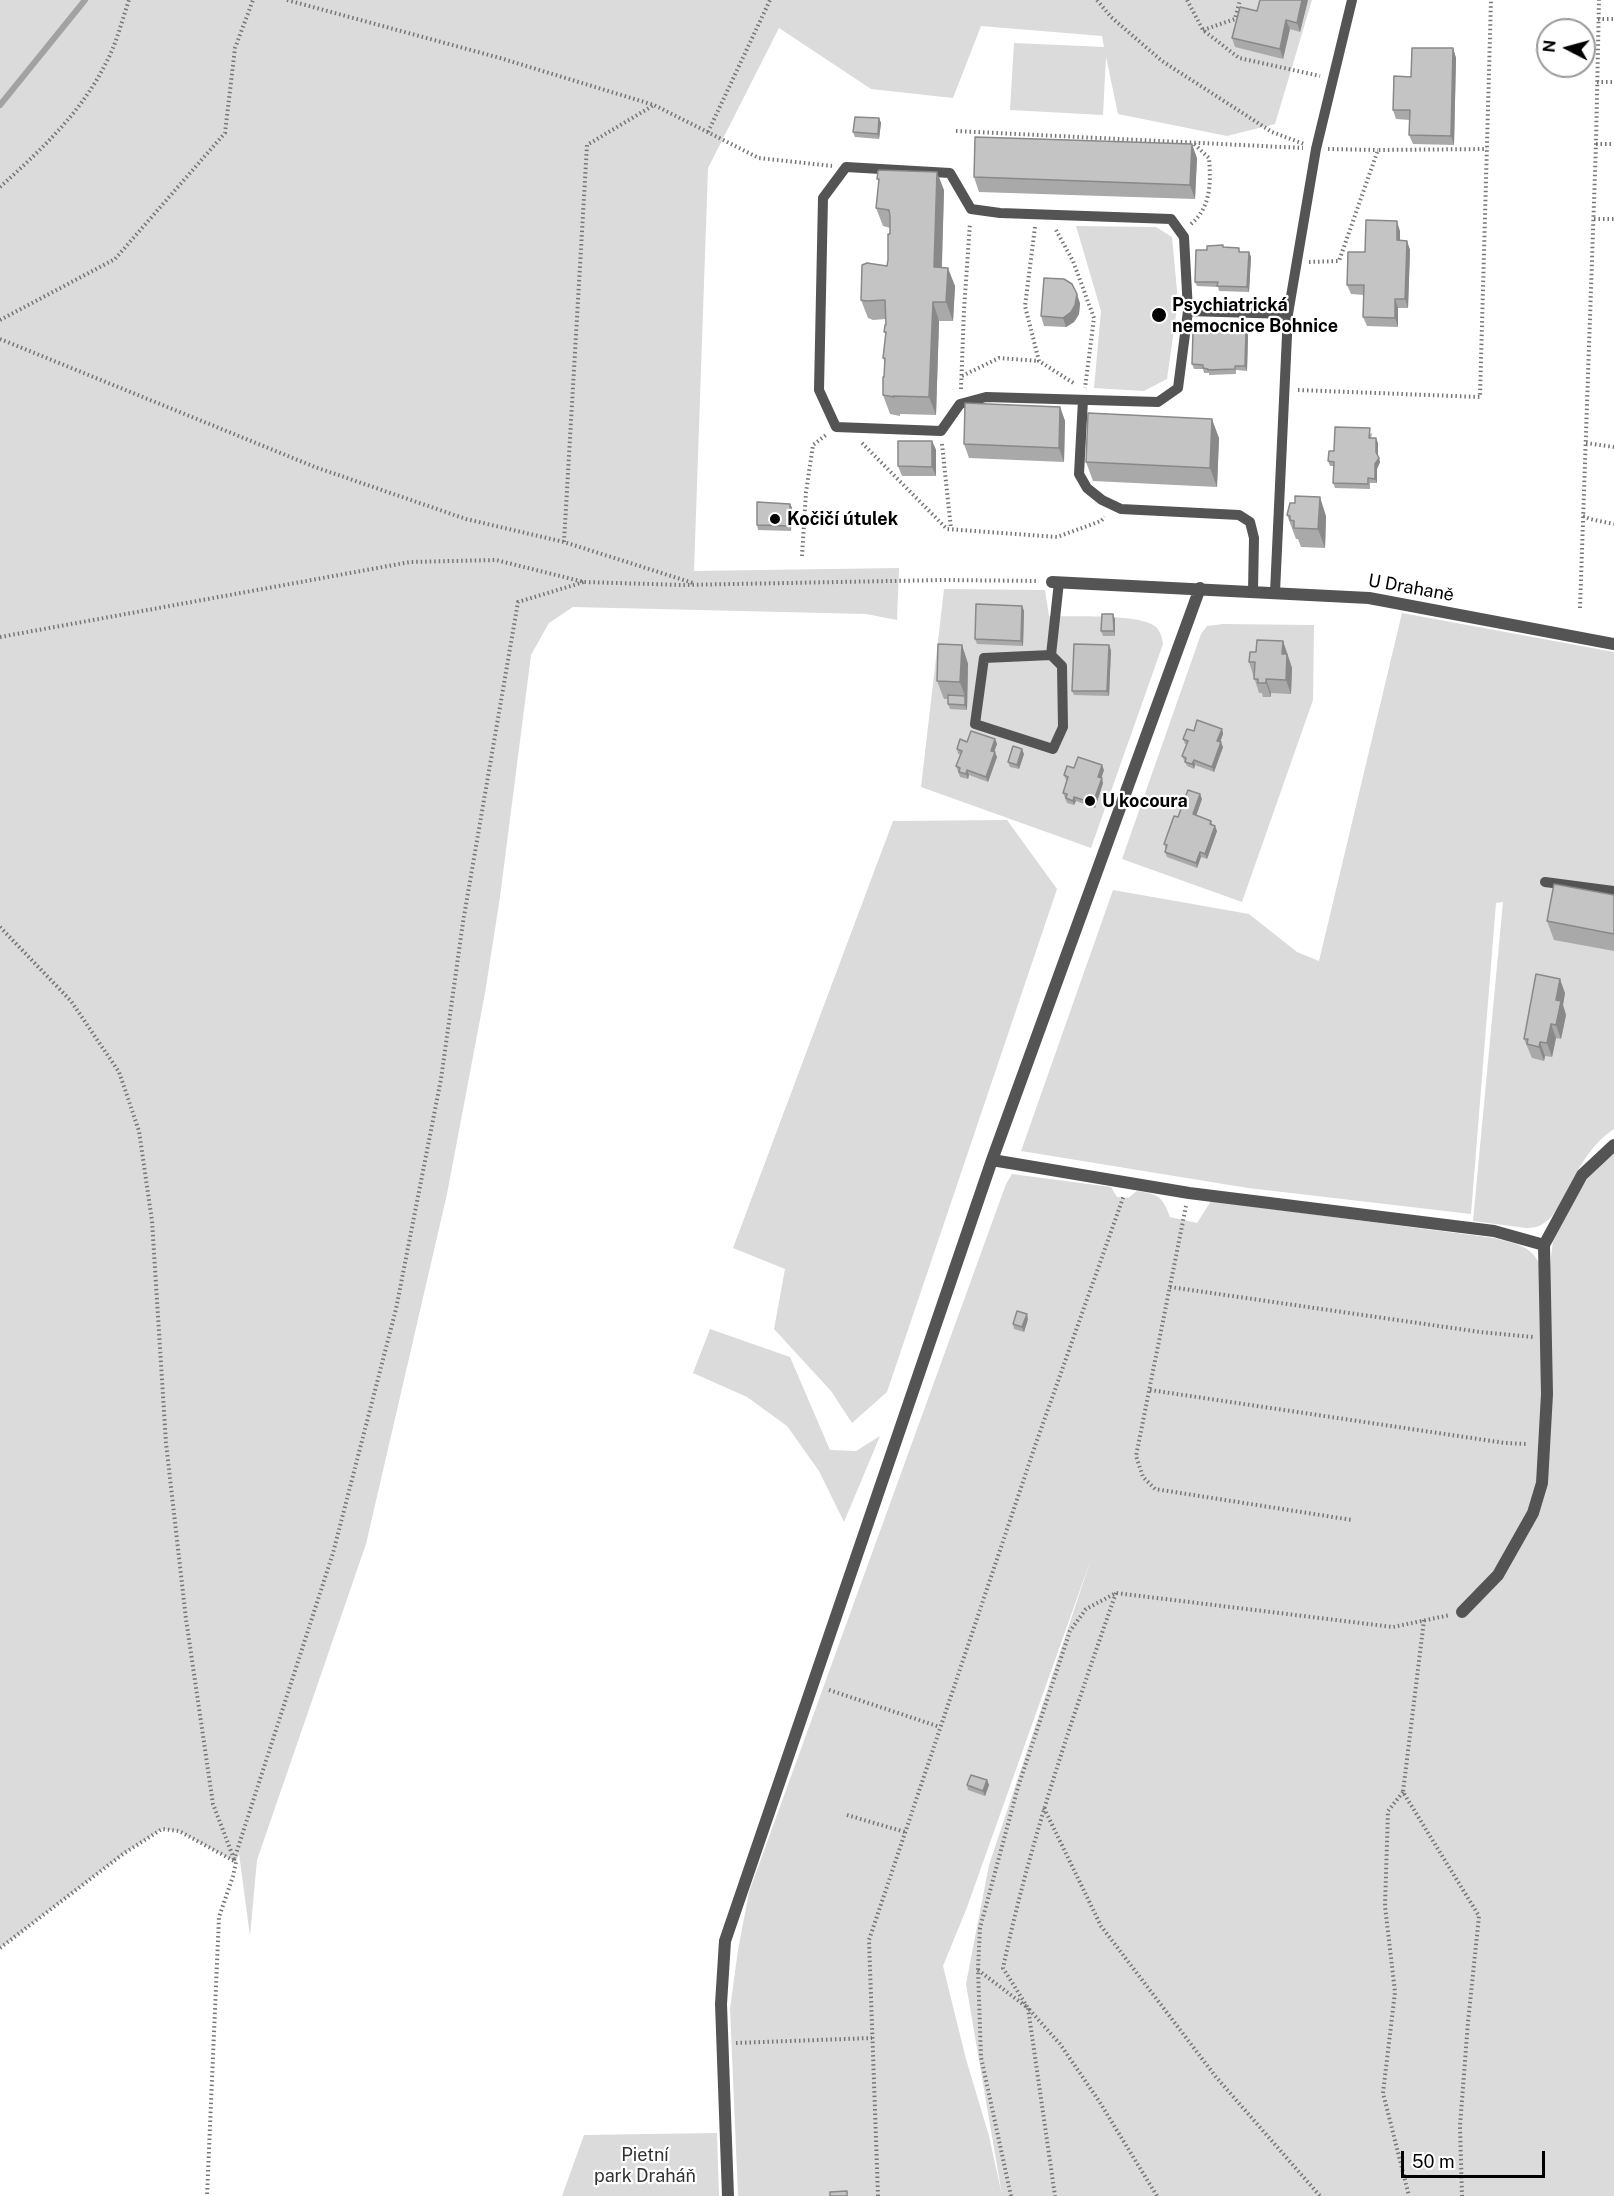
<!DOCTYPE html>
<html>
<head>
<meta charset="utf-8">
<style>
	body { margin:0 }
	#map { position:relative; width:1614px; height:2196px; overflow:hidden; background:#fff; font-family:"Public Sans",sans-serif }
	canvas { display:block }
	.north { position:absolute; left:1536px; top:18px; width:60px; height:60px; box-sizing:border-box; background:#fff; border:2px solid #999; border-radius:50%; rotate:276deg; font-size:16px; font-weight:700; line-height:24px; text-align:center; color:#000 }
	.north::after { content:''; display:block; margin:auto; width:21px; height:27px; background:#000; clip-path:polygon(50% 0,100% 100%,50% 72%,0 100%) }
	.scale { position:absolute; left:1401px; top:2151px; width:144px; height:27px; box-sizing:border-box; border:3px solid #000; border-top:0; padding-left:8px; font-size:18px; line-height:21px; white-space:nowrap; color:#000; -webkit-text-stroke:4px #fff; paint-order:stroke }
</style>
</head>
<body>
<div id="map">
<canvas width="1614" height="2196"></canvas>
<div class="north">N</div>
<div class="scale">50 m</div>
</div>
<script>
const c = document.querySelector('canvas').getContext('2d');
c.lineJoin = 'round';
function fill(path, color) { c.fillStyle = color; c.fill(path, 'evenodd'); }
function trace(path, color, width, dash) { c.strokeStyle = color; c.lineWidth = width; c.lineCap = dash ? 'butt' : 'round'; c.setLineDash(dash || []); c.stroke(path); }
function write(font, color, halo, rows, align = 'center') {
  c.font = font + ' "Public Sans",sans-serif'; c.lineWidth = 4.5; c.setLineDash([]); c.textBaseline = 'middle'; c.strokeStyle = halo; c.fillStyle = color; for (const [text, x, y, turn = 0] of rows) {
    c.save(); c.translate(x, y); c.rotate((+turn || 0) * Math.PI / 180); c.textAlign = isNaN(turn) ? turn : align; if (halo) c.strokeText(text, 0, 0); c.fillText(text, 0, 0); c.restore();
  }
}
fill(new Path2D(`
	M0,0H1265L1283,58L1290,29L1308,0H1312L1275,124L1227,136L1118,114L1106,57L1103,115L1010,110L1014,43L1104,47L1102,36L981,26L953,98L871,89L779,28L708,168L694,571L899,568L897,620L866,614L573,607L549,623L531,655L500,897L485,993L447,1194L366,1544L257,1860L250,1936L239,1854L236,1862L179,1831L162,1829L123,1854L0,1948Z
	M1076,226L1156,227L1172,237L1178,301L1167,379L1144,391L1094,388L1101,311Z
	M944,589L1045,590L1049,616C1072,617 1141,613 1156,627C1161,632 1162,638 1163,644L1091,848L921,787Z
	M1402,613L1614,652V1129C1591,1144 1578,1169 1566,1193C1560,1204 1555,1216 1544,1223C1539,1227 1533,1228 1526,1228L1473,1221L1503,902L1496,903L1471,1214L1248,1188L1021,1151L1113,890L1249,914L1297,952L1319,961Z
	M1223,624L1314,625L1313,700L1242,902L1122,859L1201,634L1207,626Z
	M1007,820L1057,889L887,1392L852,1423L831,1391L774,1329L785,1269L733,1248L893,821Z
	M1614,1151V2196H738L730,2009L738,1950L749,1892L1006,1184L1012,1174L1111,1187L1117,1197L1128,1198L1137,1191C1158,1194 1163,1197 1170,1217L1197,1223L1211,1201L1494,1238C1516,1244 1532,1245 1541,1267L1550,1265L1553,1241L1585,1181ZM1091,1559L989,1865L966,1984L1002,2195L989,2136L966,2059L943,1966L966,1910Z
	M710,1329L790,1357L830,1450L856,1451L880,1436L844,1522L819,1471L787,1426L747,1397L693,1373Z
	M717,2133L719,2196H562L584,2135Z`), '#dbdbdb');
trace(new Path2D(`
	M0,105L85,0`), '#a2a2a2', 6);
trace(new Path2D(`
	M287,0L500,58L654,105L759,158L832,166
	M1097,0L1111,17L1162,61L1272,132L1304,144
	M1187,0L1203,30L1239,58L1320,76
	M1598,19H1614
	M1203,30L1235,19L1240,0
	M1597,82H1614
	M956,131L1303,148
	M708,132L770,0
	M1596,144H1614
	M1328,149L1378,150
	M0,187C41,150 82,112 107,61C117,42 122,20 129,0
	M1594,219H1614
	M1191,224C1211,207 1211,183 1209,158L1193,143
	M1035,227L1025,306L1039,361L1075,384
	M1056,230L1073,261L1094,318L1085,388
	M1309,262L1339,261L1378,150L1487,149
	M0,320L115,259L225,133L235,48L253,0
	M0,339L315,467L466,519L564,542L693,583
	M962,376L999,358L1039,361
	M961,389L964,310L970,223
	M1298,390L1480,397L1491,0
	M862,443L947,529L1057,537L1101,521L1105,517
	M1586,443L1614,447
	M942,444L951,529
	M1583,516L1590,519L1614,524
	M564,542L587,145L654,105
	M802,556L806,492L813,445L826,435
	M1580,608L1596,144L1599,0
	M0,637L410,562L496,560L584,582L682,585L943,580L1039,581
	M0,927L71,1001L119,1072L139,1131L152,1221L166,1443L186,1619L213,1804L234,1859
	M1186,1206L1136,1456L1143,1477L1155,1489L1352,1520
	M1170,1287L1480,1332L1533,1337
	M1150,1390L1505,1443L1527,1444
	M1116,1593C1073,1716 1030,1840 1003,1968L1028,2008L1060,2044L1099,2101L1157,2196
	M1424,1620L1403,1792L1479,1916L1468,2022L1460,2126L1462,2196
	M829,1690L940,1727
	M1403,1792L1388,1811L1385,1906L1395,1992L1383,2093L1409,2196
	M1044,1808L1101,1926L1216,2077L1320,2196
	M847,1815L905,1832
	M234,1860L333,1553L396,1309L441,1079L463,922L518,602L584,582
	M0,1948L123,1854L162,1829L179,1831L236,1862L233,1876L219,1917L207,2196
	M978,1970L1028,2008L1055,2196
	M736,2043L872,2038
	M878,2196L869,1940L1035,1446L1124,1195
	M1011,2196L981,2057L978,1969L980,1928L1018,1787L1070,1631L1086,1609L1116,1593L1393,1627L1450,1615`), '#767676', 4, [1.5, 3]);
trace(new Path2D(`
	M846,167L950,173L971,209L1000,213L1171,219L1184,237L1188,311L1178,388L1158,402L986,397L960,404L941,431L836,427L819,390L823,198Z
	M1188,311L1288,314
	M1083,400L1079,474L1087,488L1102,500L1121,509L1239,515L1250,522L1254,538L1253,591
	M1275,592L1288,314L1316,149L1352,0
	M1051,655L1062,666L1063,727L1053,749L975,724L984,658L1051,655L1059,582
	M1545,882L1614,891`), '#545454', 10);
trace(new Path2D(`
	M1052,582L1369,598L1614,644
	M992,1160L1189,1193L1494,1231L1544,1245
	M1462,1612L1498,1575L1533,1513L1542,1483L1547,1394L1544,1245L1582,1175L1614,1145
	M728,2196L721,2004L725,1941L992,1160L1200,588`), '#545454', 12);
fill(new Path2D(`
	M1308,0L1300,32L1290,29L1283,59L1235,47L1232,38Z
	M1453,48L1456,58L1454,145L1413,144L1409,135L1410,120L1396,119L1393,110L1411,77Z
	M879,118L881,123L879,139L855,137L853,132Z
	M1197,158L1195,199L979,192L974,177Z
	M877,179L944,190L942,267L955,286L953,321H939L936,415L900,414V416L890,414L883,395L885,362L883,358L886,335L884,332L886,325V319L873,320L868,318L861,300L887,266L888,260L890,228L883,226L876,208L879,182Z
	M1400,231V240L1407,241L1410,250L1408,308H1398V327L1367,326L1363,317L1364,295L1351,294L1347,285L1365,252Z
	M1223,247L1241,252H1249L1251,257L1249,292L1219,291L1218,287L1197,286L1195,282L1207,250Z
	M1080,303L1079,314L1074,322L1066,327L1044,326L1041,316Z
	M1246,330L1248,335L1247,371L1236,370V374L1209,375V373H1204L1203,369H1194L1192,364L1216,333Z
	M1060,407L1065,421L1064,462L969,458L964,444Z
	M1372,433L1371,438L1378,443V456L1380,462L1377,469V483H1370V489L1335,488L1333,483L1334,466H1330L1328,461L1334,451Z
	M1219,438L1217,487L1093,481L1086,462Z
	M932,441L936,450V476H902L898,466Z
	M790,504L792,508L791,531L758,530L757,525Z
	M1287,515L1326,516L1325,548L1301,547L1298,539H1296Z
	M1022,606L1024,611L1023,646L977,644L975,639Z
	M1115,619V636H1103L1101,631Z
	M1283,641L1292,668L1291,694L1271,693V697H1263L1262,693H1259L1249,662L1256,652Z
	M962,645L968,664L967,710L950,709L948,704V699H944L937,681Z
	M1111,650L1109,696L1074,695L1072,691Z
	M1222,729L1223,734L1220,742L1223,747L1214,772L1195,765L1194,769L1187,766L1182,756L1187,744H1185L1183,739L1194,731Z
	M995,739L997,744L994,752L997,757L988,782L969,775L968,779L960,777L956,766L960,754H958L957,749L967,742Z
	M1024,754L1019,769L1010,767L1008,762Z
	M1074,768L1104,770L1101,778L1103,783L1095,808L1076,801L1074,805L1067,803L1063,793L1067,781L1066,780L1064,775Z
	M1202,799L1196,816L1211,821L1213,826L1217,831L1207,859L1201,857L1197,868L1167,857L1165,852L1166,849L1164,844L1178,817Z
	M1614,895V951L1554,940L1547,921Z
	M1565,993L1563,1005L1566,1015L1561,1039L1556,1038L1552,1057L1545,1056L1544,1061L1532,1058L1524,1039Z
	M1028,1319L1024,1332L1014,1329L1013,1324Z
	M987,1780L989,1785L985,1796L968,1790L967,1785Z`), '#a9a9a9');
fill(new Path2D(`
	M1302,0H1308L1300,32L1297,23Z
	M1286,20L1290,29L1283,59L1280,49Z
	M1453,48L1456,58L1454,145L1451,136Z
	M879,118L881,123L879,139L878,134Z
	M1192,144L1197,158L1195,199L1190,185Z
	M937,172L944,190L941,286L934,267Z
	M1397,221L1400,231V250L1397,240Z
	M1407,241L1410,250L1408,308L1405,299Z
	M1249,252L1251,257L1249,292L1247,287Z
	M948,268L955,286L953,321L946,302Z
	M1077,294L1080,303L1079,314L1074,322L1066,327L1063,318Z
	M1395,299L1398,308V327L1395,318Z
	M933,302L939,321L936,415L929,397Z
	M1246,330L1248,335L1247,371L1245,366Z
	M1060,407L1065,421L1064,462L1059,448Z
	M1212,419L1219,438L1217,487L1210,468Z
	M1376,438L1378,443V457L1376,452Z
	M932,441L936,450V476L932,467Z
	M1379,458L1380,462L1377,469V483L1375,479V464Z
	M1320,497L1326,516L1325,548L1318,529Z
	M790,504L792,508L791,531L790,526Z
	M1022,606L1024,611L1023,646L1021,641Z
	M1113,614L1115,619V636L1114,631Z
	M1283,641L1292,668L1291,694L1286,680L1282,654Z
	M962,645L968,664L967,710L965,705V696L960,682Z
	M1109,645L1111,650L1109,696L1107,691Z
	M1266,679L1271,693V697L1266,683Z
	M1222,729L1223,734L1219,745L1217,741Z
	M995,739L997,744L993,755L991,751Z
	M1221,742L1223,747L1214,772L1212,767Z
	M1022,749L1024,754L1019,769L1017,765Z
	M995,752L997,757L988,782L986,777Z
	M1194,760L1195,765L1194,769L1192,764Z
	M1102,765L1104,770L1100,782L1098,777Z
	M967,770L969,775L968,779L966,774Z
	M1102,778L1103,783L1095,808L1093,803Z
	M1200,794L1202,799L1195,819L1193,814Z
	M1074,797L1076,801L1074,805L1073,801Z
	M1215,826L1217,831L1207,859L1205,854Z
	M1200,852L1201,857L1197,868L1196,863Z
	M1560,979L1565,993L1563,1005L1566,1015L1561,1039L1556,1025V1000Z
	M1551,1024L1556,1038L1552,1057L1547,1043Z
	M1540,1042L1545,1056L1544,1061L1539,1047Z
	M1027,1314L1028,1319L1024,1332L1022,1327Z
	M987,1780L989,1785L985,1796L983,1791Z`), '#898989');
const building = new Path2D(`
	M1260,0H1302L1297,23L1286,20L1280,49L1232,38L1240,7L1257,11Z
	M1412,48H1453L1451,136L1409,135L1410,110H1393L1394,76L1411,77Z
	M855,117L879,118L878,134L853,132Z
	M975,137L1192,144L1190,185L974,177Z
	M879,170L937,172L934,267L948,268L946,302H933L929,397L893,396L894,397L883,395V377H884L885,358H883L886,332H884L885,325H886L885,300L866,301L861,300L862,265L867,263L887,266L888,260V234H890V216L889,210L876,208L879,179H877L878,171Z
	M1366,220L1397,221V240L1407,241L1405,299H1395V318L1363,317L1364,285H1347L1348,252H1365Z
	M1223,245V247L1239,248V252H1249L1247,287L1217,286L1218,282H1195L1196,250H1207V246Z
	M1044,278L1064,279L1072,284L1077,294L1075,305L1071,312L1063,318L1041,316Z
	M1216,329L1246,330L1245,366H1235V369L1208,370V369L1203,368V365L1192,364L1193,332L1216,333Z
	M965,403L1060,407L1059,448L964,444Z
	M1088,413L1212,419L1210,468L1086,462Z
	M1335,427L1370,428L1369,438H1376V452L1379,458L1375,464V479L1368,478V484L1333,483L1334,462L1328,461L1329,451H1334Z
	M898,441H932V467L898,466Z
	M1295,496L1320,497L1318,529L1294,528V521L1290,520V516L1287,515L1290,503H1295Z
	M757,502L790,504V526L757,525Z
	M976,604L1022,606L1021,641L975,639Z
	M1102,614H1113L1114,631H1101Z
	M1257,640L1283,641L1282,654H1287L1286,680L1266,679V683H1258V679H1254L1255,662H1249L1250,652H1256Z
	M938,644L962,645L960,682L937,681Z
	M1074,644L1109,645L1107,691H1072Z
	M948,695L965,696V705L948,704Z
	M1197,720L1222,729L1217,741L1221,742L1212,767L1194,760L1192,764L1185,762L1186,758L1182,756L1188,741L1183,739L1187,729L1194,731Z
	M971,731L995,739L991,751L995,752L986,777L967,770L966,774L959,772L960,768L956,766L962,751L957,749L960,739L967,742Z
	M1013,746L1022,749L1017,765L1008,762Z
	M1078,757L1102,765L1098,777L1102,778L1093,803L1074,797L1073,801L1066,798L1067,794L1063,793L1068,777L1064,775L1067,766L1074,768Z
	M1188,790L1200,794L1193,814L1211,821L1210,824L1215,826L1205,854L1200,852L1196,863L1165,852L1167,845L1164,844L1174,816L1178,817Z
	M1554,884L1614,895V934L1547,921Z
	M1536,974L1560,979L1556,1000L1561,1001L1556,1025L1551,1024L1547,1043L1540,1042L1539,1047L1527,1044L1528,1039H1524Z
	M1017,1311L1027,1314L1022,1327L1013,1324Z
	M971,1775L987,1780L983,1791L967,1785Z
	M847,2191V2196H830V2192Z`);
fill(building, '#c4c4c4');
trace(building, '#898989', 1.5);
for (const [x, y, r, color] of [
	[1159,315,8,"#000"],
	[775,519,6,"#000"],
	[1090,801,6,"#000"]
]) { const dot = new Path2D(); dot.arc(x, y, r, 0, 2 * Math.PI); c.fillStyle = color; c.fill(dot); trace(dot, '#fff', 2); }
write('bold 18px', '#000', '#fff', [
	["Psychiatrická",1172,305],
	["nemocnice Bohnice",1172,326],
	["Kočičí útulek",787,519],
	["U kocoura",1102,801]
], 'left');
write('18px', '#000', '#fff', [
	["U Drahaně",1411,588,10]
]);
write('18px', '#323232', '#fff', [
	["Pietní",645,2155],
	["park Draháň",645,2176]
]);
</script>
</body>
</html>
